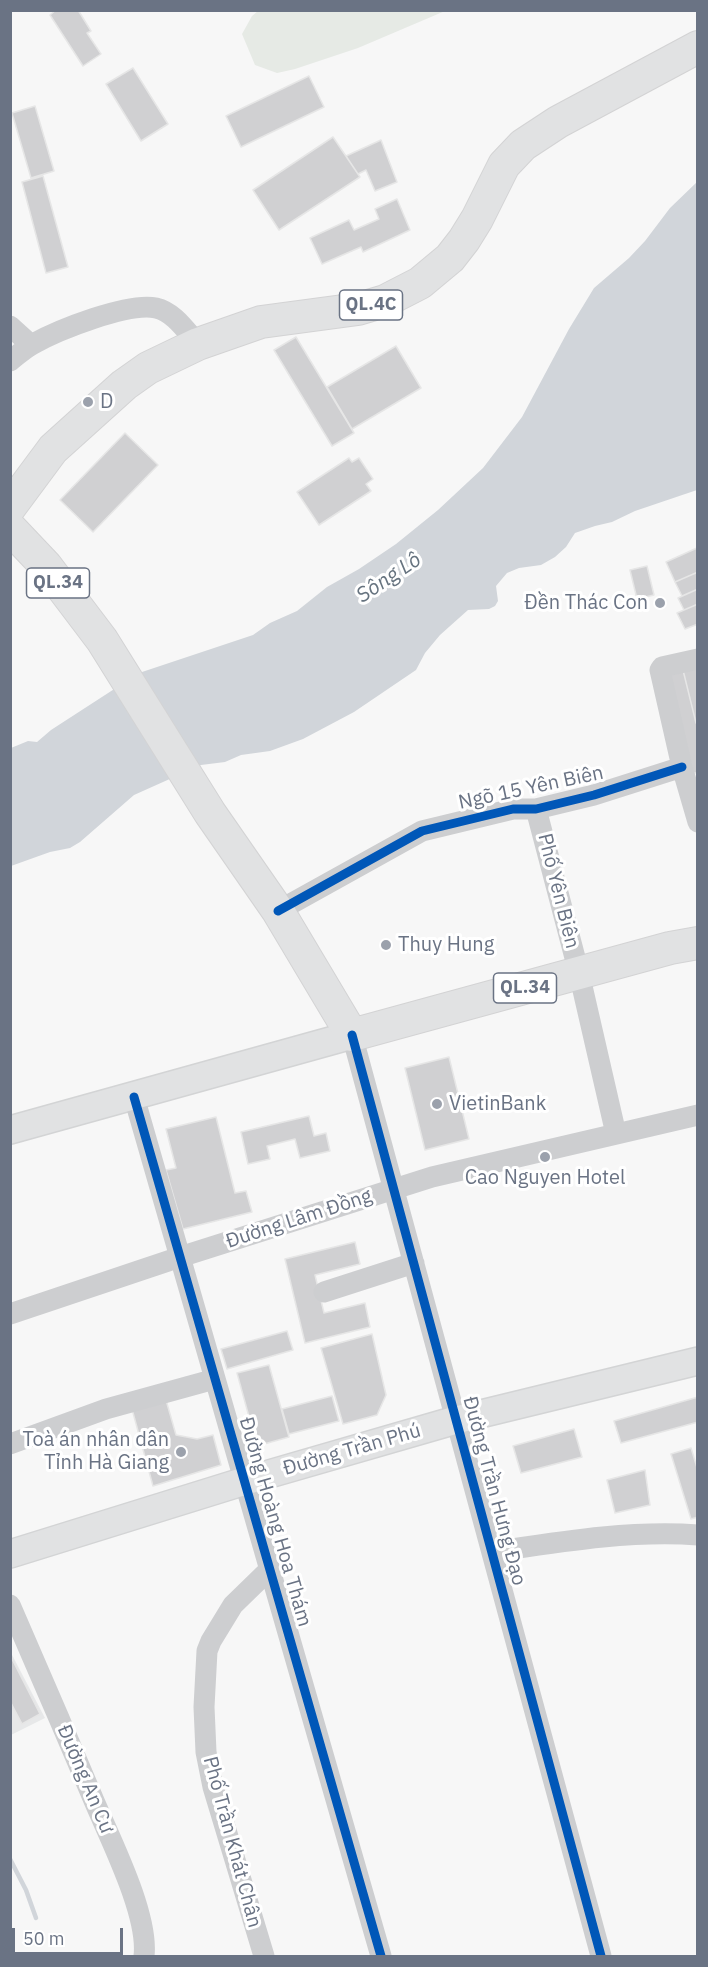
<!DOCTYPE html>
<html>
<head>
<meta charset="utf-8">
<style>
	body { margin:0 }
	#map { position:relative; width:708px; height:1967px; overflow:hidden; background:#f7f7f7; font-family:"IBM Plex Sans",sans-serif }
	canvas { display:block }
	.frame { position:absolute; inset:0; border:12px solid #6a7384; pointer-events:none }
	.scale { position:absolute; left:12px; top:1928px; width:111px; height:27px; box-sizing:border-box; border:3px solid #6a7384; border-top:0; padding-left:8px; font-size:18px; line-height:21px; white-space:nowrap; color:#6a7384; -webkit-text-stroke:4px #fff; paint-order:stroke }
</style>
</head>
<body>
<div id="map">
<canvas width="708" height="1967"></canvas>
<div class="frame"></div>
<div class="scale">50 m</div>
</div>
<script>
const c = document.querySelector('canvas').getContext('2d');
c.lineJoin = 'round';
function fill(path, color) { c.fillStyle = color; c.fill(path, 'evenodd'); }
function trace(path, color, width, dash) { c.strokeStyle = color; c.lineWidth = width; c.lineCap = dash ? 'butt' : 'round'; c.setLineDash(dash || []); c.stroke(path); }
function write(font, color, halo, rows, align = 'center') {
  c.font = font + ' "IBM Plex Sans",sans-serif'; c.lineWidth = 6; c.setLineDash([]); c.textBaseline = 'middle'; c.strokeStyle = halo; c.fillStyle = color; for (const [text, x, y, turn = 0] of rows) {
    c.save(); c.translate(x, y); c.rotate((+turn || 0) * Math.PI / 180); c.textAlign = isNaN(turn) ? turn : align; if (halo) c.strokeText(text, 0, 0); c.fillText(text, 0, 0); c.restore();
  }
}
fill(new Path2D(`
	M10,1651L45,1718L11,1735H10Z`), '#e7e8e9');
fill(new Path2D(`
	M258,11V10L445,11L358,48L295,69L277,73L255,65L242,34L252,16Z`), '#e6eae5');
fill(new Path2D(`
	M697,182V490L635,511L612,522L595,526L575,533L566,547L555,557L541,565L519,568L507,573L496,586L498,601L495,606L489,609L468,610L440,635L425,653L416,670L354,712L303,739L270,751L241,755L225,762L201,765L134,795L80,842L70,848L50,852L11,866V748L28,741L37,742L51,730L139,673L253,635L270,623L297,611L327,587L359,569L396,544L438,510L483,468L522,417L569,329L594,288L629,258L645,241L670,208Z`), '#d1d5da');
trace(new Path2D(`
	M10,1859L26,1890L36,1918`), '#d1d5da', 4.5);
const building = new Path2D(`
	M56,10H78L91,31L87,33L101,54L83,66L50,15Z
	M133,68L168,124L141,141L106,84Z
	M309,76L324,107L241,147L226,116Z
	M35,106L54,171L31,178L12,113Z
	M333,137L360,177L279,230L253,190Z
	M381,140L397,182L375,191L366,170L358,174L346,156Z
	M43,176L68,267L46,273L22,182Z
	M397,199L410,230L363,252L361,247L322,264L310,238L349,220L354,230L379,219L375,209Z
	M296,337L354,433L332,446L274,350Z
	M396,346L421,388L352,429L327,387Z
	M125,433L158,465L93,532L60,500Z
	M349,458L352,462L359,458L373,479L366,484L371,491L319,525L297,492Z
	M697,548L698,572L675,582L666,562Z
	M647,566L654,595L637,599L630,570Z
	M698,572V589L682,596L675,582Z
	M698,589V604L684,610L678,598Z
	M698,604V624L685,629L677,613Z
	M698,667V722L696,723L683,670Z
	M683,670L696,723L698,722V773H693L669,673Z
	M449,1057L469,1139L425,1150L405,1068Z
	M309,1116L314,1136L326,1133L330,1151L300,1158L295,1139L267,1146L270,1159L248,1164L241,1132Z
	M216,1117L235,1193L246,1191L252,1212L183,1229L166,1170L176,1168L166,1129Z
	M355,1242L360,1264L315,1275L324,1313L365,1303L370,1327L305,1343L285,1259Z
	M287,1331L293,1350L227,1369L221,1349Z
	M372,1334L386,1395L377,1415L343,1424L321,1348Z
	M269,1365L289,1437L257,1446L237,1373Z
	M332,1396L339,1421L289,1434L282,1409Z
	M698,1397V1422L621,1443L614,1421Z
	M166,1400L176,1435L197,1439L213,1435L221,1465L153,1486L132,1409Z
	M574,1429L582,1457L521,1473L513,1446Z
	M691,1448L698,1471V1517L691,1519L671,1454Z
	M645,1470L650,1505L615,1513L607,1480Z
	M10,1655L40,1714L22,1724L10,1701Z`);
fill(building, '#d0d0d2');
trace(building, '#e6e6e6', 1.5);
const major = new Path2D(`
	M10,1130L352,1035
	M10,1554L245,1481L456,1420L698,1361`);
const highway = new Path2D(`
	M10,507L53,449L124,385L148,368L198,344L261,322L358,309L385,301L420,283L450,258L464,240L477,219L504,165L523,145L558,122L698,47
	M10,528L46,566L102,640L210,813L278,911L352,1035L670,948L698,943`);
trace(major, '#d3d4d5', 30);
trace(highway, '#d3d3d4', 34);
trace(new Path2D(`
	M10,326L31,345
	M10,361C18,355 25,348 33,344C58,330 128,302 156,308C174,312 186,331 198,344
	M698,659L662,667L660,670L682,767L698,822
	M536,809L579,973L616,1134
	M278,911L422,831L513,809H536L594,795L682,767
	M352,1035L601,1956
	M134,1097L381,1956
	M324,1292L414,1263
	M10,1314L180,1257L432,1177L698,1115
	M10,1444L106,1409L215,1379
	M492,1552C559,1542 629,1530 698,1535
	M10,1605C38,1669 65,1732 92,1796C109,1837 149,1914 144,1956
	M264,1956L213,1787L206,1752L204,1707L207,1651L211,1641L233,1605L270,1569`), '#cdced0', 21);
trace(major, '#e1e2e3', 27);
trace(highway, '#e1e2e3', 32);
trace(new Path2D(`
	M278,911L422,831L513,809H536L594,795L682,767
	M352,1035L601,1956
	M134,1097L381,1956`), '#0057b8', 9);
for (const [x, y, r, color] of [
	[88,402,6,"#9ba1ac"],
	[660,603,6,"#9ba1ac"],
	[386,945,6,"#9ba1ac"],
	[437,1104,6,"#9ba1ac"],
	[545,1157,6,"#9ba1ac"],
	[181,1452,6,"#9ba1ac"]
]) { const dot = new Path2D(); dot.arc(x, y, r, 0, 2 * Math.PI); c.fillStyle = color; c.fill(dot); trace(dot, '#fff', 2); }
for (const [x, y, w] of [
	[371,305,63],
	[58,583,63],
	[525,988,63]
]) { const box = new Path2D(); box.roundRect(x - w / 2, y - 15, w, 30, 4.5); c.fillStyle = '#fff'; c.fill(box); trace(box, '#6a7384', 1.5); }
write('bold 18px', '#6a7384', null, [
	["QL.4C",371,305],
	["QL.34",58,583],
	["QL.34",525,988]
]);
write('20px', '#6a7384', '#fff', [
	["D",100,402],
	["Đền Thác Con",648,603,"right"],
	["Thuy Hung",398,945],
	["VietinBank",449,1104],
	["Cao Nguyen Hotel",545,1178,"center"],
	["Toà án nhân dân",169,1440,"right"],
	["Tỉnh Hà Giang",169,1463,"right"]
], 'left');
write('20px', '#6a7384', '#fff', [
	["Ngõ 15 Yên Biên",531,788,-12],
	["Phố Yên Biên",558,891,76],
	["Đường Lâm Đồng",299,1219,-18],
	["Đường Trần Phú",352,1450,-16],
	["Đường Trần Hưng Đạo",494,1491,75],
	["Đường Hoàng Hoa Thám",275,1522,74],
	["Đường An Cư",85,1779,67],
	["Phố Trần Khát Chân",232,1842,75]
]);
write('italic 21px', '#66737f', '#fff', [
	["Sông Lô",389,578,-34]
]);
</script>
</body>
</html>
